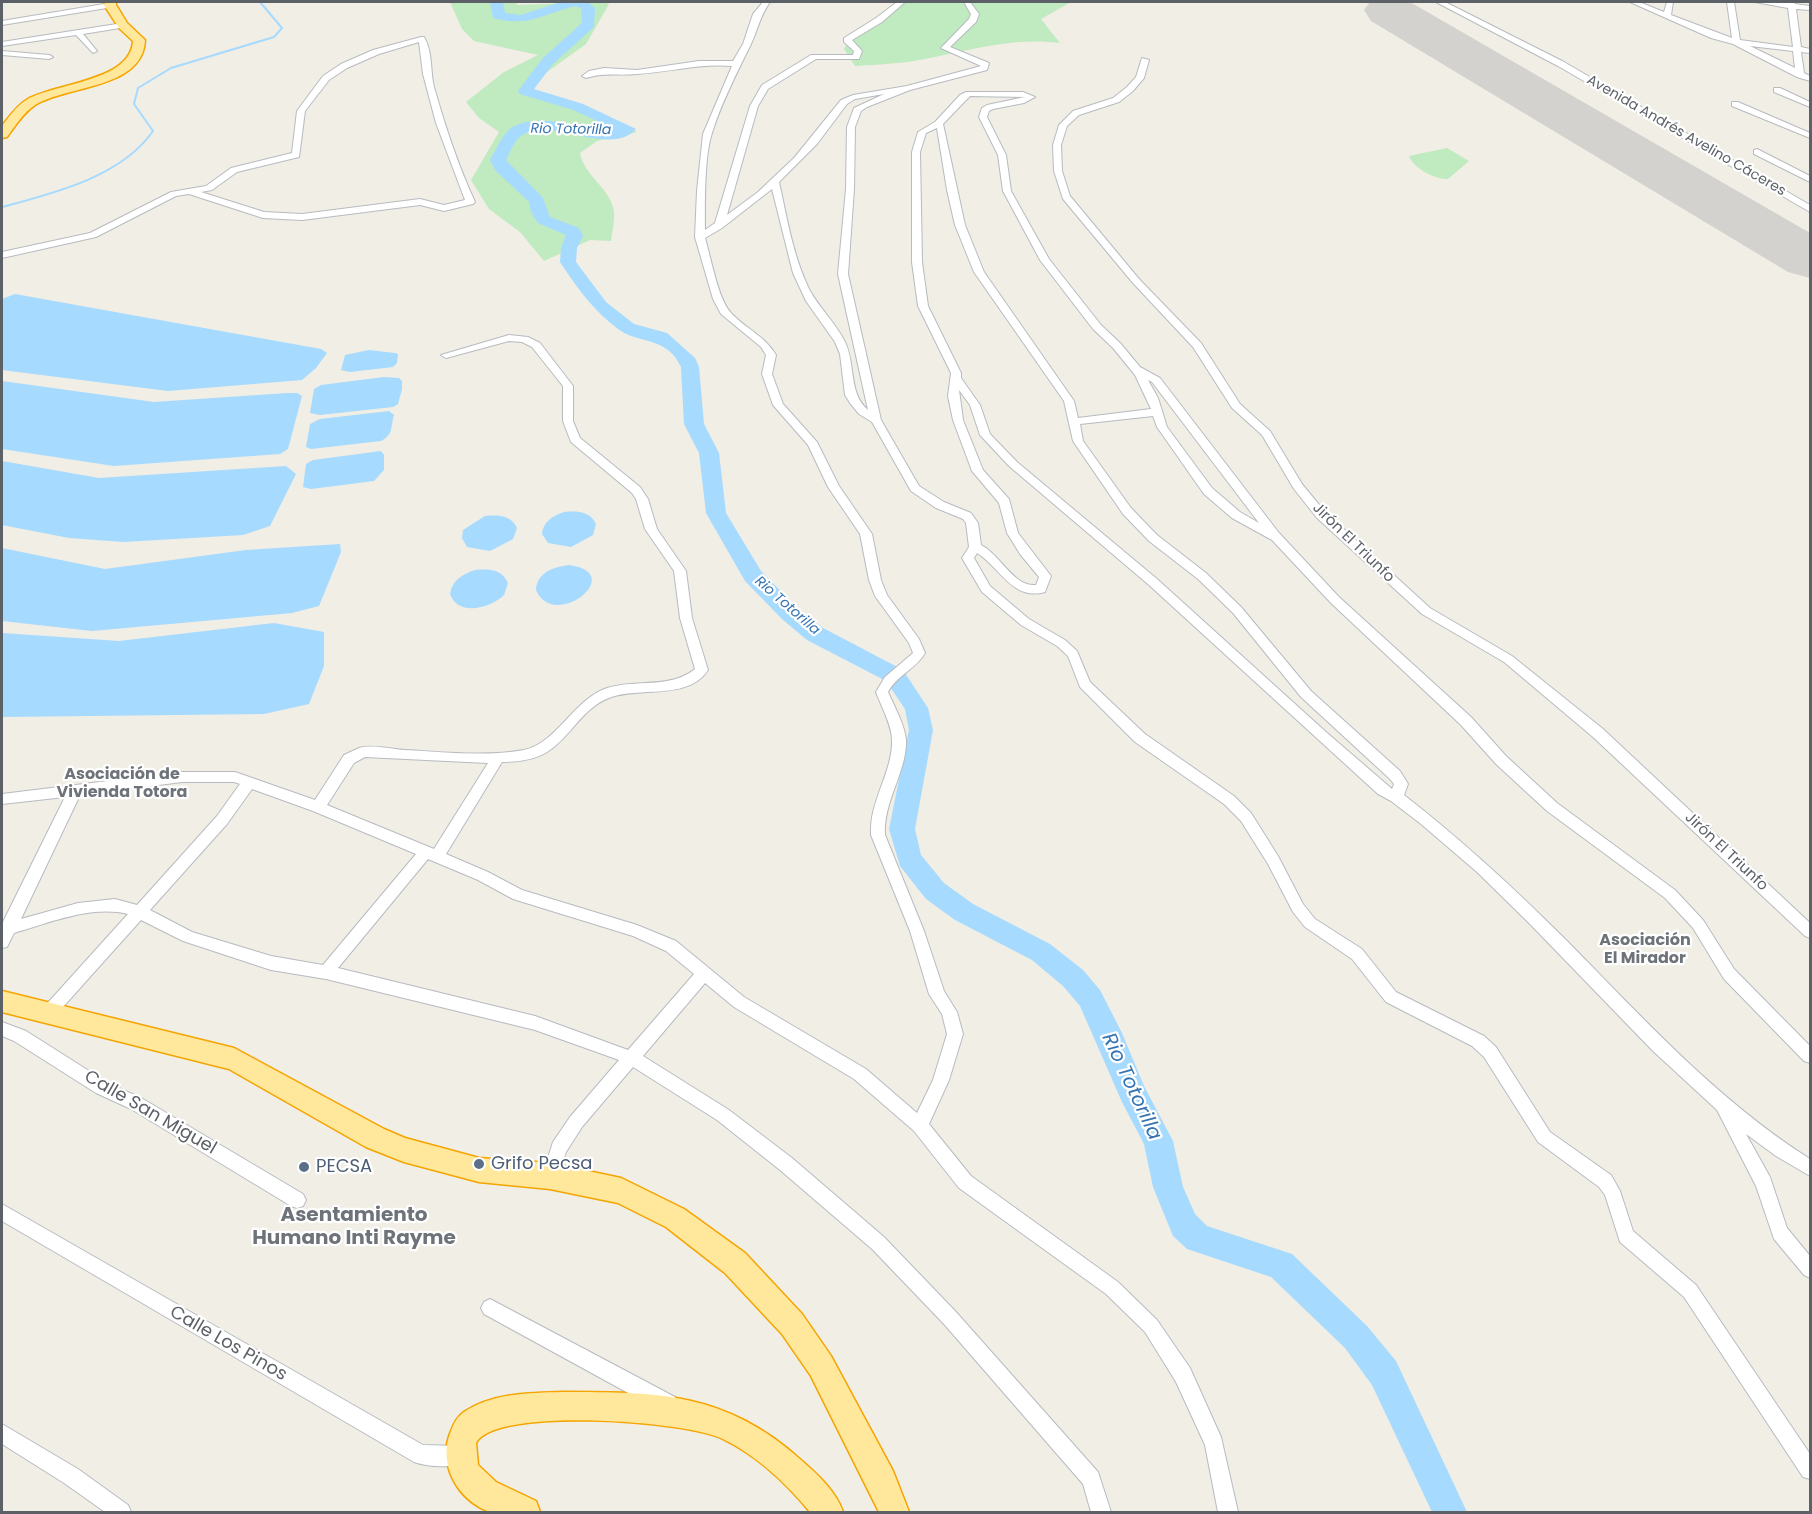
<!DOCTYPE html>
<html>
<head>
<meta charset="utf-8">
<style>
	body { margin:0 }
	#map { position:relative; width:1812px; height:1514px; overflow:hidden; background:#f0eee5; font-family:Poppins,sans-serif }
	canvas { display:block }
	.frame { position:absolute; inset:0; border:3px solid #5c6167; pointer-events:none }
</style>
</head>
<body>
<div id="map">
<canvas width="1812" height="1514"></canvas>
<div class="frame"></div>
</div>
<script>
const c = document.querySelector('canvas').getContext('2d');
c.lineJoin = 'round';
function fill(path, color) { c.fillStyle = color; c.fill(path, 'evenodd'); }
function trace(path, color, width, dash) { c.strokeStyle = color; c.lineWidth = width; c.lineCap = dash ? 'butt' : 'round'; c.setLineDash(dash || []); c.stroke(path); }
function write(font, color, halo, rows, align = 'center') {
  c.font = font + ' Poppins,sans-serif'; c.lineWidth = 4.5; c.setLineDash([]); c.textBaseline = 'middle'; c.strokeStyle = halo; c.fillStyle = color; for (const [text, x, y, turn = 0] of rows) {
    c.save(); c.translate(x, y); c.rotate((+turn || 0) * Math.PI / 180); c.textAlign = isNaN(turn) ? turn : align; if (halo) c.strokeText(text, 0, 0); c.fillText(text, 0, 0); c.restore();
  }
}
fill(new Path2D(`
	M450,2H516L517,5L605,2L609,4L586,44L533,82L529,90L550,100L588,107L637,132L597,141L580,153C584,175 607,186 613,207C616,216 612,231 611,241L590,240L544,261L520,232L489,209L471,180L499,132L479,118L466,102L504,72L538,55L474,41L462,29Z
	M902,2H1071L1041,19L1060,43C1007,36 959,54 907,62C890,64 872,65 855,66L844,49L848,41L879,15Z
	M1447,148L1469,161L1448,179C1436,180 1413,168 1409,156Z`), '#c0eabf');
fill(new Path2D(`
	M15,294L321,349L327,353L316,368L302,380L168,391L2,370V299Z
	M369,350L395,353L398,354L397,363L393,367L350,372L341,370L345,355Z
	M384,377L399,378L402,381V389L398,404L393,407L320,415L310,413L314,389L321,385Z
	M2,381L154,402L287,393H297L302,396L288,449L280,454L114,466L2,449Z
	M389,411L394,415C390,428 394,434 381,441L311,449L306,447L310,424L320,419Z
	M381,451L384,455V470L374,481L311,489L303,487L306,464L313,460Z
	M2,461L99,478L286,466L296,474L270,526L243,535L124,542L69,538L2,525Z
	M564,512C577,511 590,511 596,524L593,535L571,547L548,543L542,534C543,521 553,516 564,512Z
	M485,516C498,515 511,515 517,528L513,539L490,551L467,547L462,538L463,530Z
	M340,544L341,552L319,606L292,613L92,631L2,621V548L105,569L246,550Z
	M569,565C629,573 554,632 536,590C537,572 554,567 569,565Z
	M475,570C488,569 502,569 508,583L504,595C491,608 458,617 450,594C452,580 463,574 475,570Z
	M274,623L324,632V666L309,704L264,714L2,717V633L119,641Z`), '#a6daff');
trace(new Path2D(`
	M2,207C54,193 121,177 153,131L134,104L138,88L171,68L274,37L282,28L260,2`), '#a6daff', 2);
fill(new Path2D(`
	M490,2H503L505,13L521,15L560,2H588L595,8L594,27L553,64L534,89L583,104L636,129C610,158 548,115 521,136C514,141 510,152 506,160L543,198L550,217L579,228L583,236L577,248L576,262L606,302L634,324L667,333L695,358L699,367L704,424L719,453L726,513L761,571L798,609L823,628L903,670L928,708L933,730L915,829L921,855L944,883L973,904L1050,944L1083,970L1100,990L1122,1033L1144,1086L1173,1141L1183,1187L1195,1214L1207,1226L1292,1254L1367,1326L1396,1361L1467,1512H1432L1372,1385L1345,1348L1271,1277L1187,1249L1173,1236L1153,1187L1144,1144L1122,1102L1080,1006L1063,986L1032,960L955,920L926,899L900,866L889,829L909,730L905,709L886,681L807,640L782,619L745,581L706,513L699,453L684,424L681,367C667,336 638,344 618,329C593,310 577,288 560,262L561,248L566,235L538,223L531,212L529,202L495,170L490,160C496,150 502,135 511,128C540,110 583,131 615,129L573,110L520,94L518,91L543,58L582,23L581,9L576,6C543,13 530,28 493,18Z`), '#a6daff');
fill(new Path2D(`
	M1370,2H1410L1810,233V278L1788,272L1371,21L1364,10Z`), '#d3d2ce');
const minor = new Path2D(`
	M763,2H770C760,16 758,29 751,44C738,71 721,103 712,133C704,157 705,204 705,230L715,223L750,106L762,85L811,55H853L854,51L844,42V38L876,18L897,2H905L882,22L852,40L862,51L859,59H816L768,89L758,106L727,215L758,192L794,158L841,100L853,95L907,86L981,66L941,48L969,19L971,14L964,2H970L979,14L976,22L950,47L989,63L987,70L910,90L867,107L861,111L855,127L854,189L848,274L881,420L919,486L944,502L971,513L978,523L981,545C1000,554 1013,587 1036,585L1039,577L1020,554L1007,533L999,503L972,471L953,420L948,396L951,373L918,306L912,262V152L918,132L935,122L960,95L966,92H1023L1035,97L1024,103L993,109L989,111L987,117L1006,155L1011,191L1049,259L1101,325L1121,344L1140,367L1160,378L1279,533L1339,597L1471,717L1506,756L1557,803L1675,890L1703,920L1734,969L1810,1046V1063L1804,1061L1724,979L1693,928L1665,898L1547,811L1496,764L1461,725L1331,603L1272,540L1232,518L1204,494L1157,427L1153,416L1080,424L1083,441L1131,508L1157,535L1206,573L1241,607L1311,691L1400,771L1408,784L1404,795C1462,840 1515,889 1567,941C1644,1019 1717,1100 1810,1159V1176L1776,1156L1746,1134L1770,1177L1787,1228L1810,1256V1278L1804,1275L1774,1239L1756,1186L1717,1110L1653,1051L1530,924L1477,872L1421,824L1391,801L1378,794L1149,585L1009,466L980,435L970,405L959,390L963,420L983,470L1009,499L1018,533L1051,576L1045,592C1012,601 1001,568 977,553L974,558L990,586L1029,619L1065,640L1077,651L1090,682L1145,734L1234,796L1251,813L1278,856L1303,904L1315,919L1362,949L1396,992L1484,1036L1496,1047L1550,1132L1611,1175L1620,1191L1633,1231L1696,1285L1810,1454V1479L1803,1477L1684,1297L1620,1242L1605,1195L1599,1187L1538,1142L1484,1057L1472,1046L1386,1002L1352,959L1305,927L1293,912L1268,864L1241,821L1224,804L1135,742L1080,687L1068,656L1057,646L1021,625L982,592L962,558L969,547L966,523L963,519L936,508L911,491L872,422L859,414L850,403L845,395L840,354L835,342L806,301L793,273L772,189L722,228L705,238C711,258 718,299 731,313C746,329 765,336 776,355L772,374L783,404L817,442L839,486L872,534L881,580L887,595L919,639L925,653C916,669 897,675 888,692C894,706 905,725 906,740C907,772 883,801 885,835L924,931L944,991L957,1012L963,1034L949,1080L929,1124L971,1176L1118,1282L1157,1320L1190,1368L1221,1437L1238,1512H1218L1205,1445L1176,1382L1145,1332L1106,1294L959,1188L914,1131L854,1079L734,1007L705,983L643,1056L729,1110L792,1158L884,1237L956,1312L1098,1472L1111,1512H1091L1083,1484L944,1324L872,1249L780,1170L717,1120L633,1067L582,1127L566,1152L556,1182L550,1184L544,1182L542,1176L553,1142L570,1117L619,1060L535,1030L326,979L271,970L183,941L141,920L54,1017L49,1019L44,1017L41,1012L44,1007L128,914C91,905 49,923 14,933L7,947L2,948V924L65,797L2,804V794L182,772H235L315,800L344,755L359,748C372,744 391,749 405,750C444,752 485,757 524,750C557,743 573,700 607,688C636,679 670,689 695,669L680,618L674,571L645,529L636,499L632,493L571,442L563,421V386L532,347L522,342L509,341L446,358L441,355L509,335L528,337L540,343L573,386V421L580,438L640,487L648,499L657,529L686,571L692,618L708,670C688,701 639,686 609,698C582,708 570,738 547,752C534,760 517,762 502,762L446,854L488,872L522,890L637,925L676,941L744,997L866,1069L917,1113L933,1080L947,1034L942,1014L929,994L910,931L871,835C869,801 893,772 892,740C892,725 881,706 876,692L885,677L913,653L909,643L875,596L869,580L860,534L828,487L808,445L773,405L762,374L766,355L761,347L721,314L713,299L695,237L697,191L703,134L732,66C700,63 669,72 637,74C617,76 606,72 586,78L582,76L589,71L604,68L637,70L699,61H733L743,44L753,14ZM884,94L854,108L847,127L846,189L838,274L868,410C848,393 856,365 845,342C836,323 819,308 809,289C793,256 787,218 779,182L817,144L847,104L855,99ZM970,96L1025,97L987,105L982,108L979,117L998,155L1003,191L1040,260L1093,329L1113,348L1135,375L1151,409L1078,418L1074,401L984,272L965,225L943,124ZM937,128L947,190L955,225L974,272L1064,401L1073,441L1123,514L1149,541L1198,579L1233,613L1301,697L1390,779L1394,784L1392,789L1326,732L1157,579L1017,462L990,434L980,405L961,378V373L928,306L922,262L920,152L926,133ZM1148,380L1152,382L1259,523L1240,512L1212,488L1167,427L1158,398ZM365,757L488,763L434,849L327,805L354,763ZM182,782H234L240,784L217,816L137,905L115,899L78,903L21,919L80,795ZM252,789L313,811L416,854L323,965L271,956L192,932L150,910L227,824ZM428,859L478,880L513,899L633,936L666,951L694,974L628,1050L535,1016L338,968Z
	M1436,2H1445L1564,62L1810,205V212L1558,66Z
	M1630,2H1639L1664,12L1667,2H1673L1671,15L1732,38L1727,2H1734L1740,40L1793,47L1788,8L1755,2H1794L1795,4L1810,6V10L1796,9L1801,47L1810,49V53L1801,52L1804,73L1810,76V81L1797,77L1733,44L1711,38ZM1750,46L1793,51L1795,68Z
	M110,3H113V7L2,25V21Z
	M123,23L127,25L126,27L83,34L97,51L93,53L76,35L2,46V42Z
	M421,37H424C433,52 430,71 434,87C445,126 458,165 475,202L473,204L444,211L420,205L302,220L263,218L189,194L176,196L96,237L2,258V252L90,233L171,192L206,186L231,168L292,153L297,111L323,76L341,64L373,50ZM419,42L423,74L436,123L465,200L444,205L420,199L302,214L264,212L201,192L212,190L237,172L299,157L305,111L329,80L347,68L379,54Z
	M2,51L49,55L53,57L49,59L2,55Z
	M1142,58L1149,60L1144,78L1133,91L1119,102L1079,115L1067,126L1061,145L1062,171L1070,196L1139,279L1201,343L1240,404L1270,431L1302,484L1325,512L1430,608L1512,656L1603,729L1810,923V938L1805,936L1593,737L1504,662L1422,614L1317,518L1294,489L1262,435L1232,408L1193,347L1133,283L1063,199L1054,171L1053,145L1059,125L1073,111L1113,98L1127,87L1136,77Z
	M1774,88H1780L1810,102V107L1774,92Z
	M1732,102H1738L1810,133V138L1732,106Z
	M1757,149L1810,176V182L1754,154V150Z
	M2,1022L26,1031L108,1083L143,1099L303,1194L306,1200L303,1206L297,1208L291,1206L131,1109L96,1093L14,1041L2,1036Z
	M2,1204L423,1445L460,1446L467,1449L470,1456L467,1463C453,1468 428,1467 414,1462L2,1221Z
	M490,1299L675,1397L677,1404L675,1411L668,1413L661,1411L484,1314L481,1308L484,1302Z
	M2,1424L78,1469L128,1505L131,1512H105L64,1483L2,1444Z`);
const trunk = new Path2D(`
	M106,2H116V5L127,23L145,40C143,89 68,85 35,105C23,113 15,126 7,137L2,138V126C9,117 17,105 28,99C57,83 131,81 133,41L119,28L104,5Z
	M2,991L234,1048L384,1129L405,1138L479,1158L550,1163L621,1178L684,1209L745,1253L802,1314L831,1356L893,1471L909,1512H879L811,1376L782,1334L725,1273L666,1227L618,1203L550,1189L479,1182L404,1162L366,1147L229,1069L2,1012Z
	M562,1392C658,1392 725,1392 801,1460C817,1474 836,1491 843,1512H810C787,1484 756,1455 723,1439C689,1421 494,1406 476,1443L478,1465L496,1482L536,1501L540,1512C527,1514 503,1514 490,1512C457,1500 437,1463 451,1431C454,1423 457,1417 464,1412C492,1393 529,1393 562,1392Z`);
trace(minor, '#b7bbc0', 2);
trace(trunk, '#f5a400', 3);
fill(minor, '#fff');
fill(trunk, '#ffe89c');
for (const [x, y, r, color] of [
	[479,1164,6,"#5c6f8a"],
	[304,1167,6,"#5c6f8a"]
]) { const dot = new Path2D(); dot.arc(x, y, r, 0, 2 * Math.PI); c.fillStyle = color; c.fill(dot); trace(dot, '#fff', 2); }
write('italic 14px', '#3674b2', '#fff', [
	["Rio Totorilla",571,130,1],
	["Rio Totorilla",787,606,41]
]);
write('14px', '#5c6167', '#fff', [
	["Avenida Andrés Avelino Cáceres",1686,136,30]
]);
write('15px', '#5c6167', '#fff', [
	["Jirón El Triunfo",1353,543,44],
	["Jirón El Triunfo",1726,852,43]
]);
write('bold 16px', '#6d7379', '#fff', [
	["Asociación de",122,775],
	["Vivienda Totora",122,793],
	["Asociación",1645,941],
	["El Mirador",1645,959]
]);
write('18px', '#5c6167', '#fff', [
	["Calle San Miguel",150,1113,30],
	["Calle Los Pinos",228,1344,30]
]);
write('18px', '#4e5e75', '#fff', [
	["Grifo Pecsa",491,1164],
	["PECSA",316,1167]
], 'left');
write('italic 20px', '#3674b2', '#fff', [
	["Rio Totorilla",1131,1087,65]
]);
write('bold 20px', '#6d7379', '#fff', [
	["Asentamiento",354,1216],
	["Humano Inti Rayme",354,1239]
]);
</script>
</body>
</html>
